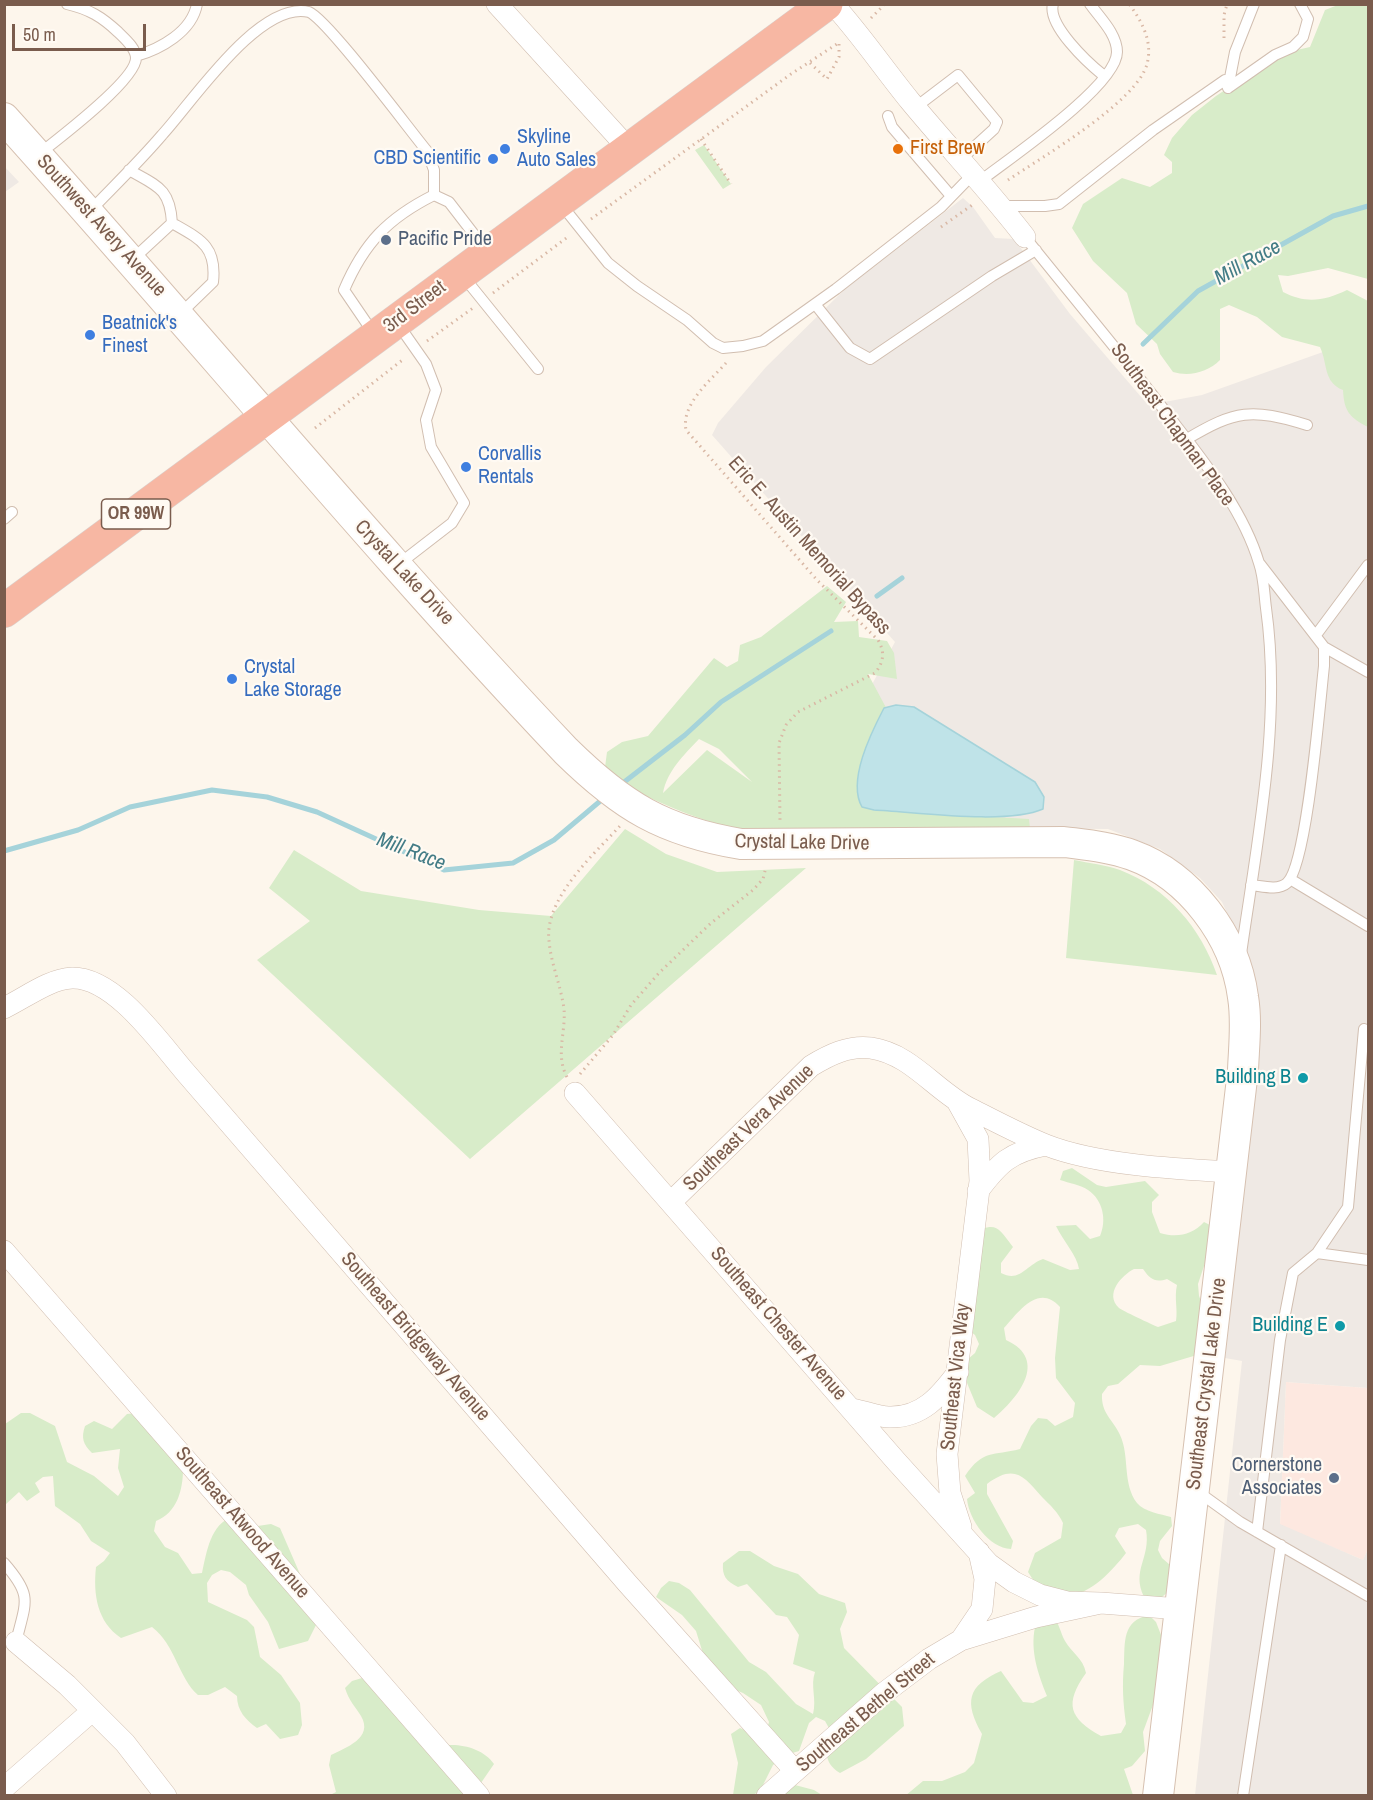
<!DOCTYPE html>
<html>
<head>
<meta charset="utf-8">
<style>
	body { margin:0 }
	#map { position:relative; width:1373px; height:1800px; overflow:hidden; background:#fdf6ec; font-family:"Archivo Narrow",sans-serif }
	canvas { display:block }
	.frame { position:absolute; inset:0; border:6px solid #7a5c4d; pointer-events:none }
	.scale { position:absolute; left:12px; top:24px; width:134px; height:27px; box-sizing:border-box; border:3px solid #7a5c4d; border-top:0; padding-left:8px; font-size:18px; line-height:21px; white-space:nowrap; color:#7a5c4d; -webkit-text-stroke:4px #fffaf3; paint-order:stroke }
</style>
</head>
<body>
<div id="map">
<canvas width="1373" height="1800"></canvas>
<div class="frame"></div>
<div class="scale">50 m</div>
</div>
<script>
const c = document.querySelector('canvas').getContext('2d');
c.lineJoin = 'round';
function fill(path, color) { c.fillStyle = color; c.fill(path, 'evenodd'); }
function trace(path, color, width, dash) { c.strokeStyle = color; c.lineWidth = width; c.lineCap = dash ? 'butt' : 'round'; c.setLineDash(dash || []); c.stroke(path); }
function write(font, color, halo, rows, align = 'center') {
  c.font = font + ' "Archivo Narrow",sans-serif'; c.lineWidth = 4.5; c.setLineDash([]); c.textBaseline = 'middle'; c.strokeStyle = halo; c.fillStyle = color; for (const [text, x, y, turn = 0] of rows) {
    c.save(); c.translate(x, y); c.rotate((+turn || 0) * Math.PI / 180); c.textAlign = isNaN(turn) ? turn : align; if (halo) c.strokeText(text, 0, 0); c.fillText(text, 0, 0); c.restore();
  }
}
fill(new Path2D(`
	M1286,1382L1368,1388V1549L1363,1560L1280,1525Z`), '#fde8e0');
fill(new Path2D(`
	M4,166L19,182L5,192H4Z
	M963,198L973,207L995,238L1014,239L1070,314L1148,405L1202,395L1337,347L1368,355V1388L1286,1382L1280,1524L1363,1560L1368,1549V1795H1195L1242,1361L1225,1358L1260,1015L1250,962L1222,902L1200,878L1160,849L1108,829L838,827L856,714L895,642L712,435L718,423L766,367L844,290Z`), '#efe9e4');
fill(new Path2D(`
	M1338,5H1368V279L1328,268L1288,276L1278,275L1283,292C1306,304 1324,301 1347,290L1368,301V427C1349,417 1344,411 1343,390C1323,382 1328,364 1320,347L1282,337L1257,317L1229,305L1220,309V360C1208,372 1190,377 1173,372L1160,354L1157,344L1136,324L1127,293L1093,261L1072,228L1083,204L1122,178L1150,187L1172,173V162L1164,155L1172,138L1192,115L1216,96L1279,54L1310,47L1325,10Z
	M704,145L731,184L723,189L695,150Z
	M827,586L846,602L834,622L858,621L859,637L887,641L894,653L897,679L868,674L890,715L874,810L1029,819L1031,838L767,834C706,826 658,803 604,775L607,752L622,742L648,736L714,658L727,667L738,661L740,645L761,637ZM699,739L719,749L752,782L707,750L663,793C667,771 684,755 699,739Z
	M625,829L666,854L717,872L806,868L470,1159L257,960L310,921L269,888L294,850L361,891L479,910L551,916Z
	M1074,860C1089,863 1106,865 1120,870C1167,888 1201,928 1217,975L1066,958Z
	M1072,1168L1097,1185L1106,1187L1145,1181L1159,1195L1152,1202V1212L1160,1233C1177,1238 1192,1235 1204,1222L1212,1226L1214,1236L1198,1284L1199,1296L1208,1318L1197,1355L1160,1366L1140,1365L1118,1384L1108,1386L1102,1394C1101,1414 1113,1419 1120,1435C1130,1456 1122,1483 1137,1503C1144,1512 1161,1514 1171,1517L1172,1526L1160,1541L1158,1550L1162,1558L1170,1565V1590L1162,1597H1144C1131,1570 1151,1558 1146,1530L1138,1524L1119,1528L1115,1536L1126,1553C1113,1570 1091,1594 1068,1596C1060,1596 1048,1591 1039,1589L1028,1572L1035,1553L1061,1538L1063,1523C1058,1512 1050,1505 1042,1497C1024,1477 1015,1463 987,1484V1494L1013,1541L1011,1549C989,1548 969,1520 967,1499L975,1493L965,1476C983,1449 993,1456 1020,1449L1031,1426L1038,1418L1047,1419L1055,1426L1073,1417L1075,1403L1056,1378L1055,1358L1060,1307C1039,1283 1019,1311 1004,1328L1006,1340C1050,1360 1017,1399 994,1418L977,1407L960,1366L975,1353L979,1344L975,1335L967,1329L971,1233C997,1222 997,1226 1013,1247L1001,1263V1273C1020,1283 1026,1265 1043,1259L1070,1270L1079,1269C1077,1255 1063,1241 1056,1226L1076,1225L1090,1239L1100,1236C1107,1220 1103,1200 1088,1190C1081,1185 1069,1183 1060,1180L1063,1171ZM1134,1269H1143C1150,1279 1155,1283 1167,1279L1177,1285C1174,1298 1178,1309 1176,1321L1158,1327C1153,1325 1121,1310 1119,1308C1104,1294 1122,1275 1134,1269Z
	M21,1413H30L55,1426L67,1462L94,1476L118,1496L124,1487L118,1468L120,1449L92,1453C83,1444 81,1438 85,1426L94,1421L112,1429L127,1414L137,1413L183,1469C183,1490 177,1513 156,1521L154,1531L165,1547L178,1553L192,1574L202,1573C207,1551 210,1525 233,1516L251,1527L271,1524L280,1528L300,1574V1593L316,1625L308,1641L279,1649L268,1622L249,1595L246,1585L230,1572L221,1570L212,1575L207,1583L208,1602L247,1620L254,1627L260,1657L281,1675L300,1703L302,1725L298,1735L280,1739L266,1724L257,1728C246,1720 237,1711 237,1696L225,1687L208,1695H198C179,1679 175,1644 152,1627L121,1638C97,1622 93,1594 96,1567L104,1561L110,1553L91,1541L80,1524L55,1506L53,1476L43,1477L35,1483L40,1492L27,1501L19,1492L5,1505V1424Z
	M739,1551H750L774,1566L798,1574L819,1594L845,1603L847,1612L840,1629L844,1648L902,1707L904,1726L866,1759L840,1773C822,1762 826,1748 830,1730L825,1721L816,1717L809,1723L799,1751L789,1754L773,1765L760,1791L753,1795H733L738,1763L731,1734L740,1728L758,1736L766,1732L769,1722L761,1705L743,1693L733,1689L705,1660L696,1631L682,1615L656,1597L661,1588L669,1581L679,1583L690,1590L749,1662L766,1672L796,1704L813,1714C817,1699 810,1686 815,1672L793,1664L799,1635L787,1617L776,1615L747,1584L738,1587C726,1581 722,1576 723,1563Z
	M1149,1615L1156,1622L1163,1640L1160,1686L1143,1732L1145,1751L1132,1766L1124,1769L1133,1795L905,1796L923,1781H942L965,1772L974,1763L982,1734C964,1702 967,1686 1001,1671L1023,1702L1033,1703L1047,1696C1038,1674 1030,1651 1035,1627L1052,1616C1060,1624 1060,1632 1065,1641C1072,1653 1083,1658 1086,1673C1064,1704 1069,1718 1101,1736L1121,1733L1126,1724C1123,1702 1122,1686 1124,1664C1125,1642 1122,1621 1149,1615Z
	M362,1678L384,1698L449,1745C464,1744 485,1750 494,1764L472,1796L330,1795L336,1792L329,1765L331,1755C345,1748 374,1738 361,1716C355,1706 349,1701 345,1688L352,1681Z
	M795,1785L814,1790L822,1795L770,1796Z`), '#d8ecc9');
const water = new Path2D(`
	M896,705L914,707L1035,782L1044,797L1043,809C1007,825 916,812 874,810L862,807C847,781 871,733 884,708Z`);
fill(water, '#bfe3e8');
trace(water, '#a5d3da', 1.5);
trace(new Path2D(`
	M1143,344L1198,291L1333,216L1368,206
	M877,596L902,578
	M619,786L685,735L721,702L831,631
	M4,851L78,830L130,807L212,790L267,797L317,812L444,870L513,863L554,840L605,797`), '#a5d3da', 5);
const lane = new Path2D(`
	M1053,4C1047,25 1088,63 1103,75
	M136,56C160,49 192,32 197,4
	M1228,88L1275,55L1293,47L1303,37L1308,19L1300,4
	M1228,88L1235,52L1254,4
	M916,107L958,75L997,122L994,129L960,160
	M888,116L892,127L951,196
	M39,154C58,139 136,80 136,58C136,48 125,39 118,32C102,17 89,9 67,4
	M129,170C157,186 170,188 172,223L132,260
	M979,182C1007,160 1117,86 1117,52C1117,34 1100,18 1090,4
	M560,203L608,263L637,286L687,320L713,343L723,348L743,346L763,341L836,289L941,207L974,173
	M1002,206H1045L1059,204L1153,130L1225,80L1228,88
	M90,211C114,186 139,162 162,135C191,104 259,0 309,12C328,20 408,128 427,151L434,170V195
	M172,223C200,239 217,246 213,282L180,314
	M1025,237C1076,301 1129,363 1178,428C1209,468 1244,513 1259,563C1264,577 1264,593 1266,608C1282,722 1257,841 1241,954
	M463,276L538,369
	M815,304L850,348L870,359L992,276L1036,250
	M398,324L426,364L436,390L426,420L431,447L464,503L452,523L399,564
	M374,334L344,290C364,243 388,218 434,195L449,202L486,250
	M1187,439C1236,410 1251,408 1307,425
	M4,519L12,512
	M1316,635L1368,565
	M1324,647L1368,672
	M1290,879L1368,926
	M1251,885C1262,886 1278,891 1287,883C1307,865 1320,701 1324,666V647L1260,564
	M1317,1253L1368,1260
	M1197,1491L1240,1522L1368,1596
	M1257,1532L1280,1340L1293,1273L1317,1253L1348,1207L1364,1029
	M4,1563C33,1596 26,1601 16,1642
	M1243,1796L1281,1545`);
const street = new Path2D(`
	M497,4L628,148
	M833,4C861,35 884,69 910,101C948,147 989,190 1025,237
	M4,1008C25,998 49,979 72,978C115,977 160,1043 186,1073L628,1584L795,1771
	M575,1093L896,1461L989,1564L1014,1582L1040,1595L1067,1602L1101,1603
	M958,1103L978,1139L980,1181L947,1454L950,1493L961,1527
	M978,1191C999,1163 1010,1152 1046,1145
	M671,1202L811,1066C829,1055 849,1045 871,1048C912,1054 936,1092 971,1109C995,1121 1021,1135 1046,1145C1097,1165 1176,1169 1231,1172
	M4,1251L479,1796
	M852,1409C864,1411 878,1417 889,1417C922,1418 940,1396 958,1372
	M961,1640L982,1609L985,1579L979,1552
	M16,1642L67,1685L125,1743L166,1796
	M4,1788L92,1711
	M767,1796L884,1693L929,1659L961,1640L1036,1617L1101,1603L1180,1609`);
const secondary = new Path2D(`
	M4,118C193,328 372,546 566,751C622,806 663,831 741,844L1064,842C1087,845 1110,847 1132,855C1190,876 1235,936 1243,997C1247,1021 1244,1045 1243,1070L1158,1796`);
const highway = new Path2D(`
	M4,611L826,4`);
trace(lane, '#d1beb0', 12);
trace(street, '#d1beb0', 22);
trace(secondary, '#d6c0b0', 32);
trace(highway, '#dad1cd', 34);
trace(new Path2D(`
	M871,18L885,4
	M1224,38V15L1227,4
	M810,63L827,79L839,57V43
	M701,139L731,184
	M1008,180C1042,157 1137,102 1147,64C1153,42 1142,21 1129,4
	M591,219L791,74L840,42
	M941,227L975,203
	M493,293L569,236
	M427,341L473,308
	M726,363C710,381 681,404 686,430L817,580L878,640C885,652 884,662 875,673L798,712L786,725L779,743L780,822
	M315,428L405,358
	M580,1074L613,1035L631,1005L659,973L711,923L753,890L763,879L766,867
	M567,1077C555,1055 566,1033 564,1009C561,986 551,964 549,941C544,899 593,855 620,826`), '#d9b8a5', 3, [1.5, 4.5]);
trace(lane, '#fff', 10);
trace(street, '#fff', 21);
trace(secondary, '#fff', 30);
trace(highway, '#f7b7a3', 33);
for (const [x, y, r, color] of [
	[505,149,6,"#3f7fe0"],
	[898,149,6,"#e8710a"],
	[493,159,6,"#3f7fe0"],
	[386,240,6,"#5c6f8a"],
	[90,335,6,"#3f7fe0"],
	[466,467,6,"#3f7fe0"],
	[232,679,6,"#3f7fe0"],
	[1303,1078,6,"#0f9aa8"],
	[1340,1326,6,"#0f9aa8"],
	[1334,1478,6,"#5c6f8a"]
]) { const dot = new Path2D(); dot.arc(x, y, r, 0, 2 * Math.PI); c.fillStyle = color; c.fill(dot); trace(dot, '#fffaf3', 2); }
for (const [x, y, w] of [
	[136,514,69]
]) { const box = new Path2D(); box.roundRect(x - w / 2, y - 15, w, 30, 4.5); c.fillStyle = '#fffaf3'; c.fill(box); trace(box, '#7a5c4d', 1.5); }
write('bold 18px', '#7a5c4d', null, [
	["OR 99W",136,514]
]);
write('20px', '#366cbe', '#fffaf3', [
	["Skyline",517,138],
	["Auto Sales",517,161],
	["CBD Scientific",481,159,"right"],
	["Beatnick's",102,324],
	["Finest",102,347],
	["Corvallis",478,455],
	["Rentals",478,478],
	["Crystal",244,668],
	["Lake Storage",244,691]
], 'left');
write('20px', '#c56008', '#fffaf3', [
	["First Brew",910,149]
], 'left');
write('20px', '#7a5c4d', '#fffaf3', [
	["Southwest Avery Avenue",101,226,48],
	["3rd Street",415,307,-37],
	["Southeast Chapman Place",1172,425,54],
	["Eric E. Austin Memorial Bypass",809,546,48],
	["Crystal Lake Drive",404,573,47],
	["Crystal Lake Drive",802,843,1],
	["Southeast Vera Avenue",749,1128,-44],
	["Southeast Chester Avenue",778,1324,49],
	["Southeast Bridgeway Avenue",415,1337,49],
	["Southeast Vica Way",956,1377,-84],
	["Southeast Crystal Lake Drive",1207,1384,-83],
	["Southeast Atwood Avenue",242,1523,49],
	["Southeast Bethel Street",866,1713,-40]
]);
write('20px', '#4e5e75', '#fffaf3', [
	["Pacific Pride",398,240],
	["Cornerstone",1322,1466,"right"],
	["Associates",1322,1489,"right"]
], 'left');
write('20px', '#0d838f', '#fffaf3', [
	["Building B",1291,1078],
	["Building E",1328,1326]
], 'right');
write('italic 21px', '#437c86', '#fffaf3', [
	["Mill Race",1248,263,-29],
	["Mill Race",411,852,21]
]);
</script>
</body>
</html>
